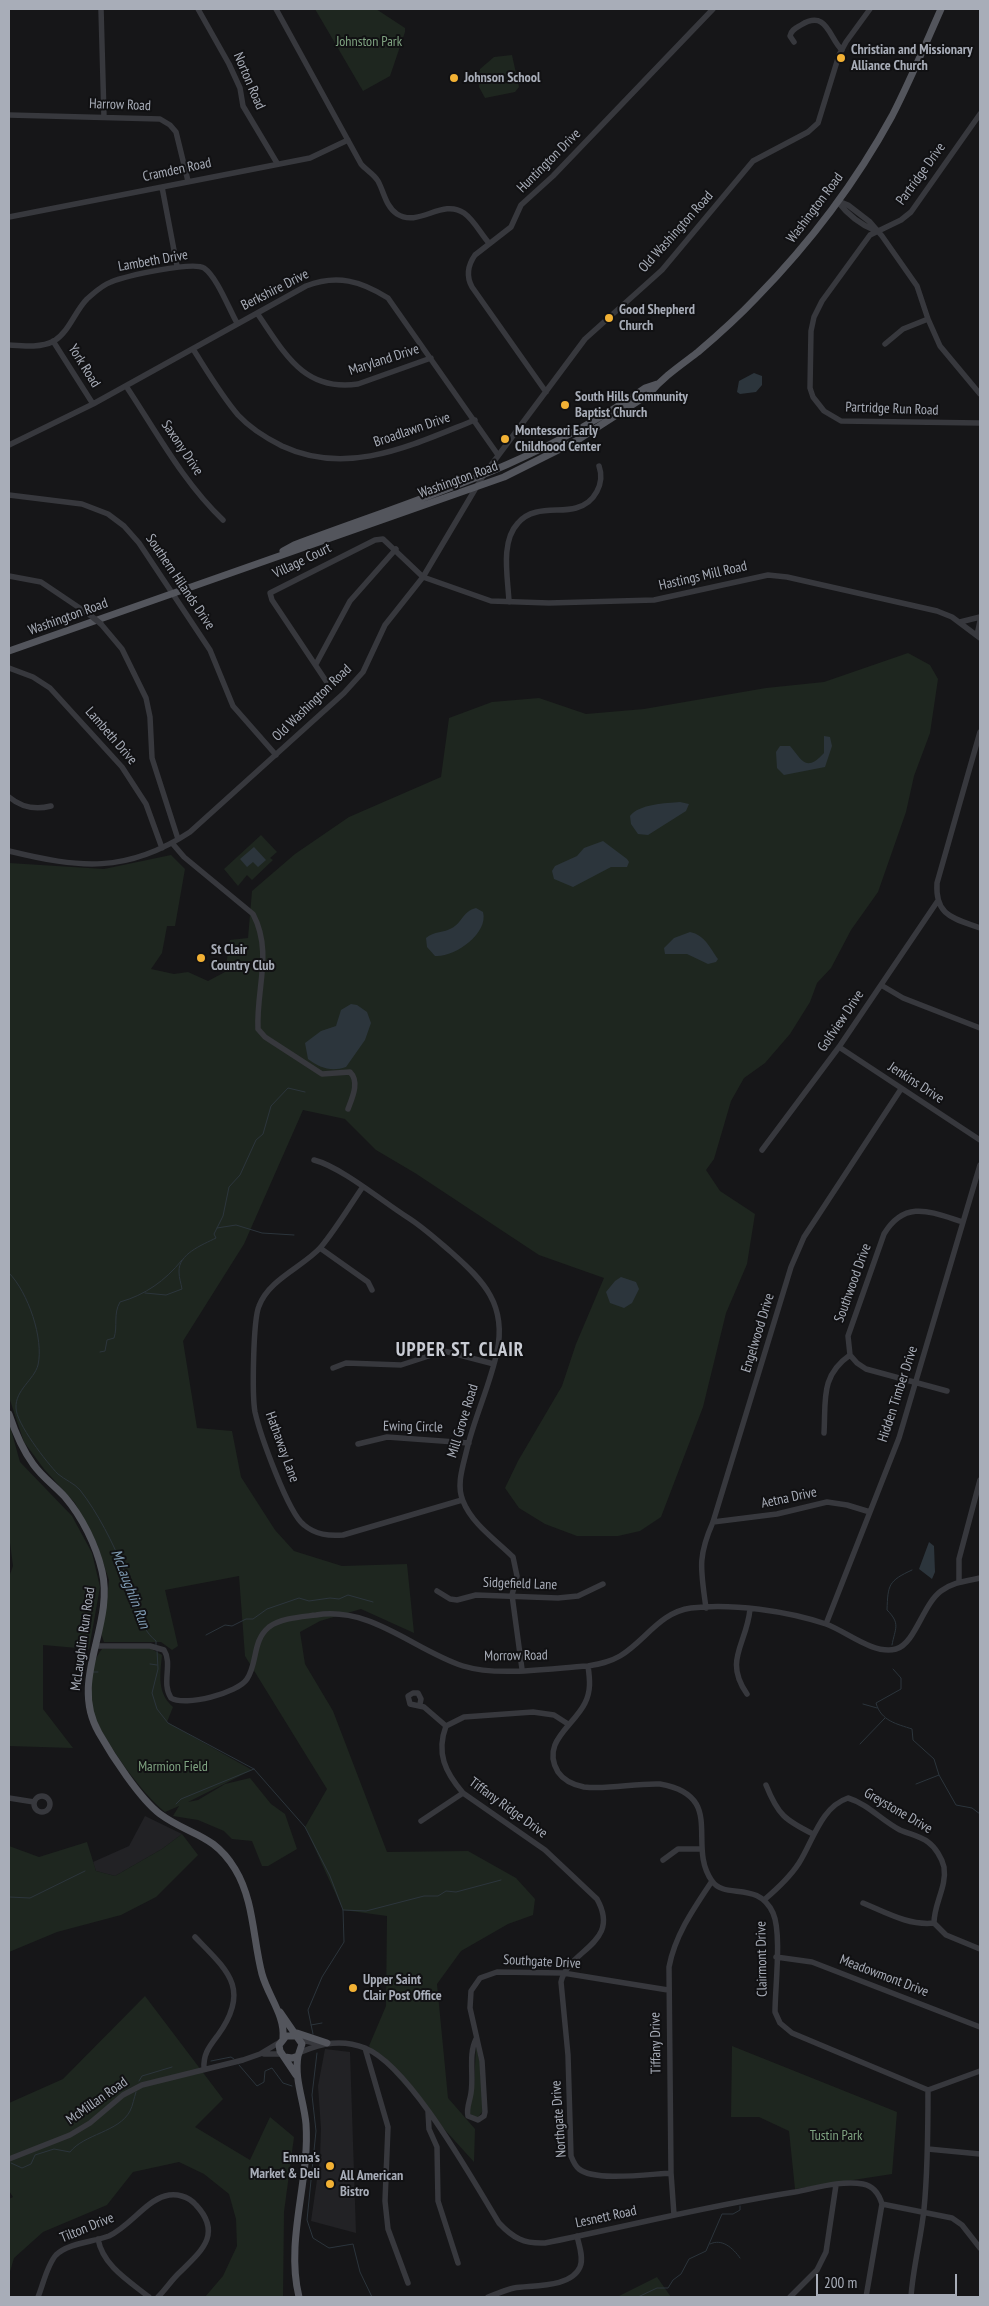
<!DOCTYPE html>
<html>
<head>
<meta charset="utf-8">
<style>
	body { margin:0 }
	#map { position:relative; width:989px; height:2306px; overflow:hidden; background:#161618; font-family:"PT Sans Narrow",sans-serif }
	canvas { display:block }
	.frame { position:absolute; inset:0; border:10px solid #a8adb8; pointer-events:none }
	.scale { position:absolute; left:816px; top:2274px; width:141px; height:22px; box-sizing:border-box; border:2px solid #a8adb8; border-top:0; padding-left:6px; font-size:15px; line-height:18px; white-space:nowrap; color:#a8adb8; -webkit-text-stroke:4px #111113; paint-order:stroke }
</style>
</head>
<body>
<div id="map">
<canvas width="989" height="2306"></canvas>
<div class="frame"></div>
<div class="scale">200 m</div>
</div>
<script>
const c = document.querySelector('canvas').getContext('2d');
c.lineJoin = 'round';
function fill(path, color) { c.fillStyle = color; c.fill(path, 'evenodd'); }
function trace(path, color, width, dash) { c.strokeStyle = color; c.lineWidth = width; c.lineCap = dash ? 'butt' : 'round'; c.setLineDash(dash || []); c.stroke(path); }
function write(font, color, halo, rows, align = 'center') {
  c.font = font + ' "PT Sans Narrow",sans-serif'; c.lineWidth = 4; c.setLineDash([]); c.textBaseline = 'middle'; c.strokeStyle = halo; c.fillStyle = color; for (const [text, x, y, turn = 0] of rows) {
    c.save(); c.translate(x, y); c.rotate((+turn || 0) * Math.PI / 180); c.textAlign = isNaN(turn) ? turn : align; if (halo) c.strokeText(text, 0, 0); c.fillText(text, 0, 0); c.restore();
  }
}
fill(new Path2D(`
	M145,1816L182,1834L162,1849L115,1876L96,1871L93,1862L129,1846Z
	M325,2049L350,2052L356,2233L311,2221L320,2159L321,2128L318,2086Z`), '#222225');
fill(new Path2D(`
	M315,9H376L405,28V32L390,76L363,91Z
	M512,55L519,87L515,92L485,98L479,87L480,69L494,57Z
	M908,653L930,665L938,679L930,733L914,776L906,812L878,892L851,930L831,968L817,983L810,1002L790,1034L765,1063L744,1078L731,1101L714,1159L706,1170L720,1191L755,1214L747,1264L726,1313L703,1407L661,1517L640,1531L618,1536H577L545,1524L519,1508L505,1488L518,1461L562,1386L576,1344L604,1278L539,1255L415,1173L376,1150L345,1119L303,1110L244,1244L183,1341L197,1428L232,1431L241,1477L275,1530L294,1551L342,1566L407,1564L414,1633L361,1609L320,1621L300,1632L305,1664L333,1711L387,1852L468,1851L516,1878L535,1899L533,1915L508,1924L461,1951L437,1984L448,2098L475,2129L474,2162L369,2046L386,2006L387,1916L343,1910L305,1827L327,1789L245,1656L239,1576L165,1590L178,1646L172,1650L161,1642H104L101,1633L107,1602L109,1580L97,1544L75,1503L44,1469L24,1442L9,1397V863L104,869L171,855L185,869L175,926H167L162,953L151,969L174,974L188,972L208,981L225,972L230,940L248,938L252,891L295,854L349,817L441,777L449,718L492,702L539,698L586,714L644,709L766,688L824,682Z
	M261,835L277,852L270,858L273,860L252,880L247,875L238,886L224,869Z
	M10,1426L20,1462L72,1516L92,1553L100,1587L89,1649L43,1645V1709L73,1748L9,1746V1577L13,1566L9,1535Z
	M148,1647L162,1655C160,1675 157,1693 173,1707L167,1722L252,1770L188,1802L198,1800L225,1784L250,1778L271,1804L285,1814L297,1849L268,1866H262L252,1841L232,1839L224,1831L198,1820L173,1816L179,1806L165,1812C142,1794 106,1743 94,1716C87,1698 90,1663 102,1649Z
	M182,1834L198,1855L156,1897L121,1915L57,1932L9,1952V1846L39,1857L87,1842L96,1871L115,1876L162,1849Z
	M145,1996L223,2099L195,2127L250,2160L270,2117L294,2137L284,2212L283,2297H205L223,2276L237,2246L236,2219L229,2194L204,2174L179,2162L133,2172L107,2205L43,2232L14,2258L9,2275V2199L13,2197L9,2191V2103L63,2079Z
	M476,2046L480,2063L483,2111L477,2118L469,2113L474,2087Z
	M732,2046L897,2112L892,2174L795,2189L789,2131L759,2117H731Z
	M657,2277L671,2297H617Z`), '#1e261f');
fill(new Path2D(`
	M754,373L762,376V385L756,392L740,394L737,392L739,381Z
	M824,736L830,737L832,746L825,767L784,775L777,768L776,752L780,746H790C801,758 805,774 824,753Z
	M680,802L689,804L686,811L648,835L638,834L631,824L630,816C639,804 666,803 680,802Z
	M603,841L627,859L629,862L627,867H611L573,887L554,879L552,871L555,866L577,856L584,848Z
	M254,847L266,860L258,867L253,862L247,867L240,859Z
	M476,908L483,912C489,934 453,958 435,956L427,947L426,938C434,931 444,933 452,928C462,923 463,911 476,908Z
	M690,932C705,935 710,948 718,959L716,962L708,964L687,954H665L664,948L674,938Z
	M351,1004L357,1005L367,1012L371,1023L365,1040L346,1067C331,1072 320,1068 308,1059L305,1043L321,1031L336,1026L341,1010Z
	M621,1277L636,1282L639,1289L632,1303L624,1308L610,1303L606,1292L615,1281Z
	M929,1542L934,1546L935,1572L932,1579L919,1569Z`), '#2c353c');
trace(new Path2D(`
	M217,1228L236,1225L262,1233L294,1235
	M9,1273C28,1292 44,1339 38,1365C34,1380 15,1390 16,1408C16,1423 47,1463 58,1474C65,1480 74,1483 80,1490C98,1513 113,1543 124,1570C133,1593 136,1625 156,1641V1646
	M145,1293L166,1295L182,1289C181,1283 179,1278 179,1272C178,1254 202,1245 216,1238L214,1234L223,1216L229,1187L240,1175L256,1140L263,1134L271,1106L288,1088L305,1092
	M100,1352L105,1351L107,1340L114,1338C118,1326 113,1314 120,1302C145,1295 165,1281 182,1260
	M206,1635L225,1625L232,1626L246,1619H253L267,1609L299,1598L309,1601L330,1598L339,1599L348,1595L373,1602
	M892,1645C895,1628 901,1624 887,1610C888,1585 888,1581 912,1570
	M157,1650L158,1669L152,1693L157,1709L168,1723L254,1769L305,1827L330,1876L343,1910L344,1942L322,1977L308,2010L313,2034
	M150,1664L157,1665
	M893,1669L901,1678V1689L876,1703C881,1721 897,1724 912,1729L913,1740L934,1759L939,1775
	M93,1672H98
	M863,1704L877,1708
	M860,1744L885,1718
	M916,1784L939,1775L956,1805L972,1808L980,1814
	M176,1804L181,1799L254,1769
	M9,1897L30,1898L85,1871
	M343,1910L366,1911L424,1896H438L446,1891L456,1892L501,1880
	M311,2025L322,2023
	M317,2053L312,2095L316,2131L307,2220L313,2238L329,2248L353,2244L360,2272L372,2297
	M211,2061L231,2057L234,2059
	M239,2065L257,2086L264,2082L265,2071L272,2068L283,2083L292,2086
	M139,2081L142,2076L172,2067
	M11,2163L22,2168L31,2164L35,2155L54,2149L70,2152C84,2134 119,2132 130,2111C133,2105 134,2098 136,2092
	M710,2244C722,2238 733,2248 740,2258
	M638,2297L657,2288H668L673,2280L681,2274L689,2259L706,2251L722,2214H733L740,2210V2206`), '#2c353c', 1);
trace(new Path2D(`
	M101,9L104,117
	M198,9L229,64L240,88L243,106L277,163
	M276,9L361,164C366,170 374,174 378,181C384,192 386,207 397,214C419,228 442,198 464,213C474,220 481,234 489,243
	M794,42L790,36C791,30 796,28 801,25C827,9 829,38 842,50
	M980,114L911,212L901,220L870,235L822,301L814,317L811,331L810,388L813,397L824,411L841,421L980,423
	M9,115L160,119L170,125L176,132L188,181
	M162,187L177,266
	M838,201L848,205L870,222L882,236L917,286L928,319L940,346L980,394
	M838,202C848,215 861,225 876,231
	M9,217L310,158L348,140
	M257,313C284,352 303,392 358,384L431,358
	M53,341L93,404
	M885,344L903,329L928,319
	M9,345C23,346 41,348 54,341C69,332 75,311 87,299C94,293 102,285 111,282C125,276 193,261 204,268C217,277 229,309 237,323
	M193,349C207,371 221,395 238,415C250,428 266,438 282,446C348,477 412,445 475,420
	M126,386C156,431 183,482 223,520
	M546,392L472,287C466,276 468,265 475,255L511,227L521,205L553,176L713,9
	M9,445L93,404L306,286C337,274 361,281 388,298L498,455
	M9,495L82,504L108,514L124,526L139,543L210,650L233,706L276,755
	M9,576L41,582L90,615
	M509,602C508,578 500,542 518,523C533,505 559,513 576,508C595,503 605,483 599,466
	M960,622L980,617
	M101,624L122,649L146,698L150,717L152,758L178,839
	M977,635L980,621
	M316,664L350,601L396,549
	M9,668L33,677L50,688L122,767L146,804L162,848
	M326,681L272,600L270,593L375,540L383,539L423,577L491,601L549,603L654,600L768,575L787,577L937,611L952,617L980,638
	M980,732L937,883C935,916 953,918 980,928
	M9,797C21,807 36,810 51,806
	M172,843L184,857L253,914C273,952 256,989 258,1029L265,1037L322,1074L350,1072C360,1082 352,1098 348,1109
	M9,851C79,868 126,874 190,832L344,693L363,672L385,625L423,577L483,476L585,339L662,270L753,161L808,132L818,123L839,55L846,42L870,9
	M881,985L903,998L980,1028
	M839,1047L980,1140
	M762,1150L839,1047L937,902
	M314,1160C341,1167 382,1201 407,1217C423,1227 437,1240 451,1252C484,1281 507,1305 497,1352C490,1385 475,1416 467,1449C463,1466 456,1485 463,1501C472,1524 496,1540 513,1557L517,1576L512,1595L522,1669
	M362,1188C349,1207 336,1229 321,1247C303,1267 269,1279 259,1306C253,1320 252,1396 255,1412C260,1434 288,1513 304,1525C316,1535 329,1536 343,1535L462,1500
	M320,1248L368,1282L372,1290
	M333,1368L346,1363L401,1365L444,1351L494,1364
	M947,1391L866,1369L857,1363L850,1355L848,1336L884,1234C905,1199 931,1212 963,1222
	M824,1433C826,1400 820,1376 850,1355
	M358,1444L387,1437L469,1443
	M713,1522L777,1514L827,1502L847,1505L870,1512
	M959,1582V1559L980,1480
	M437,1591L450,1599L457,1600L476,1595L558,1598L578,1596L603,1584
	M706,1608C701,1570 697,1558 713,1522L791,1267L804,1237L901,1089
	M826,1624L899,1438L980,1165
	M95,1646H150L164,1650C173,1664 161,1683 171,1698C185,1707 238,1693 247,1679C258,1662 252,1641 269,1627C281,1618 301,1617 316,1615C371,1606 414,1650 463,1666C499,1677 551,1668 588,1666C599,1664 610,1662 620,1656C645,1641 660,1612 691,1608C732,1603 787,1611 826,1624C846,1631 873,1655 896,1649C915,1644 923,1604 941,1591C953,1582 967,1581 980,1578
	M588,1666C590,1680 591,1691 585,1703C574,1726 540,1742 558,1772C564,1781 574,1785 584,1787C608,1790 635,1783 660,1784C727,1796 686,1845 712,1881C725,1900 758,1880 773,1913C782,1933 775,1988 775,2012L780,2023L792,2033L928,2090C928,2130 928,2169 924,2209C921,2239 913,2267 911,2297
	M747,1694C723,1660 747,1644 750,1609
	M420,1704L421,1699L418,1693H413L408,1696L410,1704L424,1707L446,1726
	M568,1724L554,1715L533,1712L464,1717L446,1726C436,1753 445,1772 463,1793L545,1850L597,1899C622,1944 568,1949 561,1982L568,2055L571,2156C573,2161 575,2166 579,2169C595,2182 650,2174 671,2173
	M766,1785C778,1815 785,1820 813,1834
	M34 1804a8 8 0 1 1 16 0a8 8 0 1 1-16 0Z
	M9,1798L34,1802
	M421,1821L463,1793
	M663,1860L678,1849H702
	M764,1900C777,1889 790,1877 799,1863C813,1841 821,1807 848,1798C868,1804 881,1820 900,1830C909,1834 920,1836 928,1842C935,1847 942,1858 944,1867C947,1887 934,1903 934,1923L946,1935L980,1949
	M863,1903C885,1912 909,1926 934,1923
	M195,1937C228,1971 251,1989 218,2035C209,2047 203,2054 204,2069
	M776,1957L812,1962L980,2027
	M476,2039C468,2055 474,2075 471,2093C470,2101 466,2108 468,2116L478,2120L484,2116L485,2112L482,2061L470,2008L471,1991L480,1978L497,1972L563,1973L668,1990
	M301,2040L320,2044
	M365,2048L388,2127L385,2201L388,2229L408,2283
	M301,2052C322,2043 342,2039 365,2048C410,2066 472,2179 499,2223C513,2238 524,2244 545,2243C628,2226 711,2205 795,2192C816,2188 842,2180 863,2184C874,2186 879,2194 882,2204L866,2297
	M264,2054H282
	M928,2090L980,2071
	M428,2111L429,2129L437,2147L438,2201L458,2263
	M928,2149L980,2154
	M9,2159L70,2135L90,2123L123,2095L142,2085L243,2060L260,2054L280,2042
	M882,2204L952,2218L962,2225L980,2248
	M674,2215L671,2173L669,1967C675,1935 694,1908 712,1881
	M98,2239C103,2266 129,2281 149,2297
	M38,2297C43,2285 47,2265 56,2255C68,2243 93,2242 109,2236C129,2227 146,2201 165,2196C176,2193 188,2196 196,2205C224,2235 199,2253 178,2274C171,2281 165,2290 158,2297
	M488,2297C497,2294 505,2290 514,2288C533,2285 571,2288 580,2267C584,2258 579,2245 577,2236
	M790,2297L817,2270L826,2252L836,2185`), '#37383d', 5.5);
trace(new Path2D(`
	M283,551L294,545C417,499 536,465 645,388L657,384
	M9,651L504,477L576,441L649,394C663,377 681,365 698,352C718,335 738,317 756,298C809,244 856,182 892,116C910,81 925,45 941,9
	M9,1414C15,1432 22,1449 33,1464C42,1477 55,1486 65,1497C82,1517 96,1545 102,1571C115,1626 68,1680 99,1733C112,1756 140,1799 160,1814C190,1836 213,1833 235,1869C254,1900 253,1940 262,1974C268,1996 285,2015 283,2038
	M280,2012L302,2044L298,2056L292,2058L285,2057
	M297,2033L327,2043
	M298,2056C294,2079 304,2101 306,2124C310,2181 285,2240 299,2297
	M296,2075L280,2051L279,2045L286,2036H297`), '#53555c', 7);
trace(new Path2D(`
	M90,615L101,624`), '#37383d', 5.5);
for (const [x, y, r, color] of [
	[841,58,5,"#f2b134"],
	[454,78,5,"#f2b134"],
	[609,318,5,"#f2b134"],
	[565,405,5,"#f2b134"],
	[505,439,5,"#f2b134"],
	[201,958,5,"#f2b134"],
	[353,1988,5,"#f2b134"],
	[330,2166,5,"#f2b134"],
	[330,2184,5,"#f2b134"]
]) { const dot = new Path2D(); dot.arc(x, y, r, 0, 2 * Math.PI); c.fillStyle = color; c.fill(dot); trace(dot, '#111113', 2); }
write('14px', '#7fa381', '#111113', [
	["Johnston Park",369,42],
	["Marmion Field",173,1767],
	["Tustin Park",836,2136]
]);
write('bold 14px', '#a8adb8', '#111113', [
	["Christian and Missionary",851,50],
	["Alliance Church",851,66],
	["Johnson School",464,78],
	["Good Shepherd",619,310],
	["Church",619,326],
	["South Hills Community",575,397],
	["Baptist Church",575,413],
	["Montessori Early",515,431],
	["Childhood Center",515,447],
	["St Clair",211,950],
	["Country Club",211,966],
	["Upper Saint",363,1980],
	["Clair Post Office",363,1996],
	["Emma's",320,2158,"right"],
	["Market & Deli",320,2174,"right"],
	["All American",340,2176],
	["Bistro",340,2192]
], 'left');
write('14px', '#a8adb8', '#111113', [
	["Norton Road",249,81,67],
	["Harrow Road",120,105,2],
	["Huntington Drive",549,161,-45],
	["Cramden Road",177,170,-12],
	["Partridge Drive",921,174,-54],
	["Washington Road",815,208,-53],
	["Old Washington Road",676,232,-48],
	["Lambeth Drive",153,261,-10],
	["Berkshire Drive",275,290,-27],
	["Maryland Drive",384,360,-18],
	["York Road",84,366,58],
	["Partridge Run Road",892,409,2],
	["Broadlawn Drive",412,430,-19],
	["Saxony Drive",182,448,56],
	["Washington Road",458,480,-20],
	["Village Court",302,561,-26],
	["Hastings Mill Road",703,576,-13],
	["Southern Hilands Drive",180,582,56],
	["Washington Road",68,617,-20],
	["Old Washington Road",312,703,-44],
	["Lambeth Drive",111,736,49],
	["Golfview Drive",841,1021,-56],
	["Jenkins Drive",916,1083,33],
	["Southwood Drive",853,1283,-70],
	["Engelwood Drive",758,1333,-73],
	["Hidden Timber Drive",898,1394,-72],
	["Mill Grove Road",463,1421,-73],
	["Ewing Circle",413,1427,1],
	["Hathaway Lane",282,1447,70],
	["Aetna Drive",789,1498,-12],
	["Sidgefield Lane",520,1584,2],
	["McLaughlin Run Road",83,1639,-82],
	["Morrow Road",516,1656,-1],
	["Tiffany Ridge Drive",508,1808,36],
	["Greystone Drive",898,1811,30],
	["Clairmont Drive",762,1959,-91],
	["Southgate Drive",542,1962,3],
	["Meadowmont Drive",884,1976,21],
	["Tiffany Drive",656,2043,-91],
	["McMillan Road",97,2101,-35],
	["Northgate Drive",559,2119,-94],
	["Lesnett Road",606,2217,-12],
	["Tilton Drive",87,2228,-22]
]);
write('italic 15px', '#7f9bb3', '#111113', [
	["McLaughlin Run",130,1589,69]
]);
c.letterSpacing = '1px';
write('bold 19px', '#c9ccd4', '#111113', [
	["UPPER ST. CLAIR",460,1351]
]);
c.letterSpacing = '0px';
</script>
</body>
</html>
